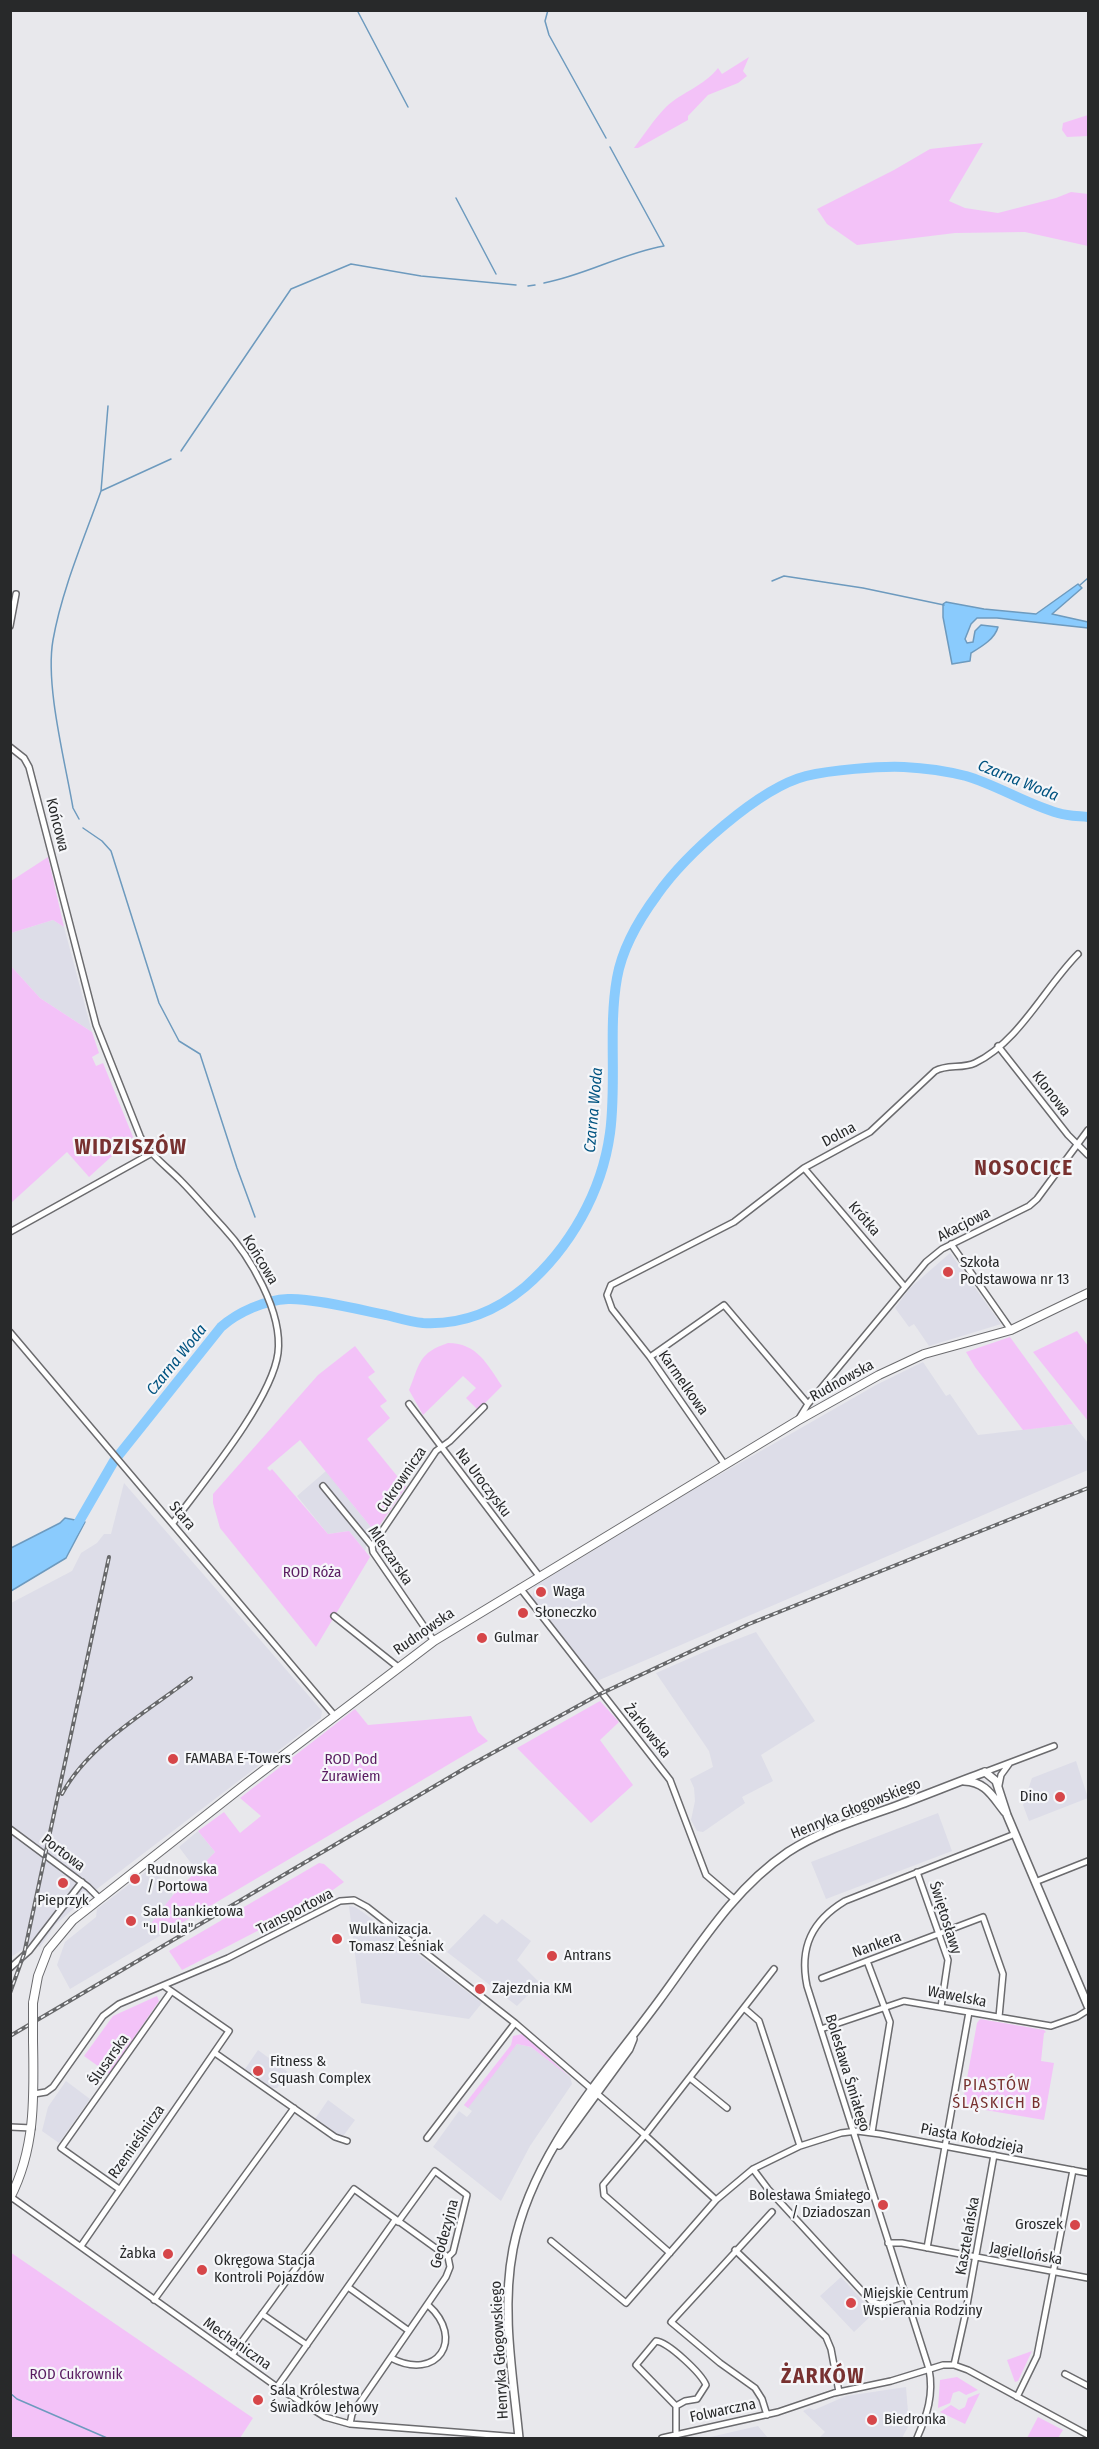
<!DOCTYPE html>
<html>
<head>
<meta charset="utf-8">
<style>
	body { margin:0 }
	#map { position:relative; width:1099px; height:2449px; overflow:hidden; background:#e8e8ec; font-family:"Fira Sans Condensed",sans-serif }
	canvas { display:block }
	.frame { position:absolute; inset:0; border:12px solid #28292a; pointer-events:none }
</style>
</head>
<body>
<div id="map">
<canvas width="1099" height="2449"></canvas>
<div class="frame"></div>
</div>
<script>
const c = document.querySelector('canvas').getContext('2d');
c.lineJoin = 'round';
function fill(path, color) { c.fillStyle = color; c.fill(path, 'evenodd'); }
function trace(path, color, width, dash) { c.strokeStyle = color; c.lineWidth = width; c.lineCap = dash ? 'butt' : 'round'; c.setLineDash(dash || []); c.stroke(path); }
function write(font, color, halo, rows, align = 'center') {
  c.font = font + ' "Fira Sans Condensed",sans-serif'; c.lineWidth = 4.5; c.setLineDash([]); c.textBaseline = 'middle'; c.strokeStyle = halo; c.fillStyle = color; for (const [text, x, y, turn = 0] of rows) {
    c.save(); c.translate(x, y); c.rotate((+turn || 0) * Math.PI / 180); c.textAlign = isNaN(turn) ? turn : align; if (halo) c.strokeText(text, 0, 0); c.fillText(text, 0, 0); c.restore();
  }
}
fill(new Path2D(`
	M53,920L64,927L92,1032L40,998L11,966V933Z
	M950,1253L1001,1324L929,1346L914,1324L909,1327L895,1308L910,1288Z
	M923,1362L946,1396L950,1394L978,1435L1073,1424L1088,1443V1470L597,1681L532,1598L535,1586L691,1491L876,1385Z
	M326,1471L375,1532L368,1539L365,1551L349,1531L328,1534L297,1496Z
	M124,1483L322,1711L321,1718L89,1895L55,1925L40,1947L31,1944L11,1957V1603L72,1571L81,1553L97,1543L104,1534H111Z
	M756,1632L815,1721L761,1755L773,1781L742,1797L745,1803L703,1832L697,1831L691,1820L695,1801L694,1788L690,1779L713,1767L709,1751L656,1673L704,1652Z
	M1076,1761L1088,1798L1029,1821L1023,1805L1032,1778Z
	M938,1813L952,1851L826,1899L811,1862Z
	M198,1831L215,1852L197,1871L179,1847Z
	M152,1867L173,1895L151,1925L163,1934L70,1989L57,1965L65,1942L96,1917L97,1909Z
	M349,1906L355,1907L364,1913L482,2003L469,2019L361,2003Z
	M484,1914L497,1924L502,1919L531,1941L517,1960L540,1983L517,2006L447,1952Z
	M517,2044L531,2047L570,2077L572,2084L530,2146L501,2201L433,2147L459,2111L467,2117L472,2111L464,2105Z
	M258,2050L288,2072L277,2088H272L245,2069Z
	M66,2081L90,2099L59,2143L42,2131L48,2107Z
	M328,2100L355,2120L344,2135L339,2136L315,2119Z
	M841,2277L874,2313L854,2332L820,2296Z
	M906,2387L909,2425L902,2438H819L825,2432L803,2411L809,2408L814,2410L846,2396Z
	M758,2426L768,2438H706Z`), '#dddde8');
fill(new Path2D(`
	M749,57L743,71L747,76L738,83L708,95L688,116V120L638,148H634C644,135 654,119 666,107C682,92 704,86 718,68L722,74Z
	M1088,115V136L1067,137L1062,130L1063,123Z
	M983,143L949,201L965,208L998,213L1056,198L1071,192L1088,194V246L1025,232L955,233L857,245L827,224L817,209L894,170L930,149Z
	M48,857L64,927L53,920L11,933V881Z
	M11,966L40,998L92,1032L99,1053L92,1057L96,1066L103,1063L133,1137L89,1177L67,1152L11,1203Z
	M1077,1331L1088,1346V1421L1033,1352Z
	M1010,1337L1073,1424L1023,1430L975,1367L966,1352Z
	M448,1343C477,1343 487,1364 502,1386L478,1410L466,1398L476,1388L463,1376L423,1415L409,1390C420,1364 418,1353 448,1343Z
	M355,1346L375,1372L368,1377L387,1401L380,1406L390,1418L367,1439L406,1487L375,1532L300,1440L267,1468L270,1471L272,1469L328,1534L349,1531L370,1557L316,1647L220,1528L213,1503V1494L318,1375Z
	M600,1701L619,1722L600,1740L633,1785L591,1823L517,1748Z
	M355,1709L368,1725L471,1716L478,1732L488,1741L163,1934L150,1925L173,1895L215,1852L198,1831L224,1812L240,1833L261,1816L240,1798Z
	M319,1863L324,1864L344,1882L323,1897L182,1970L169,1951Z
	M157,1996L159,2001L109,2074L84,2056L113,2016Z
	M980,2019L1044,2030L1046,2032L1044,2033L1041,2061L1054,2063L1044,2120L962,2106L977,2023Z
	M522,2034L570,2077L531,2047L517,2044L468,2108L464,2105L511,2045L513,2036Z
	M10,2252L253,2418L240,2438H11Z
	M1032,2351L1018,2381L1015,2382L1007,2360Z
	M957,2377L978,2390L966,2395L959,2391L953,2393L950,2403L938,2408L940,2380Z
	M980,2393L965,2424L940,2412L951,2405L959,2410L965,2407L968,2398Z
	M1038,2417L1063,2430L1058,2438H1027Z`), '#f3c2f8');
const water = new Path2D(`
	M1078,584L1082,588L1052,614L1088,622V628L997,618H977L971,624L965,639L967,643L973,642L975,631L981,625L998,627C995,639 981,647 971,653L970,661L952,664L943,617V604L946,602L984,609L1036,614Z
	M65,1518L85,1522L66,1558L11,1591V1548L60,1523Z`);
fill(water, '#8acbfd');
trace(water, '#6d9abe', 1.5);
trace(new Path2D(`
	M357,10L408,107
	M548,10L545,21L549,35L606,138
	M456,198L496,274
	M544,283C586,275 623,253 664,246L610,147
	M528,286L535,285
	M108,406L101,491L171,459
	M181,451L291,289L351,264L421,276L516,285
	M772,581L784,576L863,588L944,605
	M1080,585L1088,578
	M79,819L73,808C65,761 45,685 53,640C62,589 84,539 101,491
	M83,828L102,841L111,851L159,1003L179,1041L200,1054L237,1168L255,1217
	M10,2393L17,2399L107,2438`), '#6d9abe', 1.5);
trace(new Path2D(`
	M73,1532L114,1461L221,1327C238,1312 265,1300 288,1299C313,1298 361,1310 386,1315C398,1318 411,1322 423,1323C462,1325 495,1312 525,1287C570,1248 602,1192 610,1133C617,1082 608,1029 617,978C622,949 640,918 657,895C685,855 759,788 806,776C831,770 878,766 904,767C924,768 946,771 966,776C997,785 1026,804 1058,813C1067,816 1079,816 1088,817`), '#8acbfd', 10);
const minor = new Path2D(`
	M10,626L16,594
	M10,747L24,758L29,767L96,1025L140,1136C149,1154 166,1166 180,1180C195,1195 208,1211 223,1227C250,1256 283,1312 278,1353C272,1400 202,1484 173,1523
	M998,1046L1068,1135L1088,1155
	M804,1168L905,1287
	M10,1232L152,1153
	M951,1244L1011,1330
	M10,1332L335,1716
	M650,1357L724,1305L808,1404
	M409,1404L539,1576
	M798,1420L808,1404L926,1262L942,1249L1029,1206L1037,1199L1088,1130
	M725,1465L650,1357L612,1309L607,1295L611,1285L734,1222L804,1168L870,1132L935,1071C947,1064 962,1069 975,1063C1019,1042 1045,987 1078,954
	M323,1486L372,1546L373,1552L434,1641
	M372,1546L436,1451L450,1441L484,1407
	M520,1588L670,1780L706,1875L734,1899
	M334,1616L398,1667
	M985,1772L1054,1746
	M999,1785L1001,1775L1009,1764
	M10,1829L88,1887L99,1898
	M917,1872L948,1960L941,2007
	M1035,1882L1088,1861
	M867,1961L890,2022L872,2132
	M10,1968L29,1951L82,1882
	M822,1978L983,1917L1003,1974L999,2017
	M744,2008L759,2021L800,2146
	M821,2029L904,2001L1051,2026L1077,2017L1088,2010
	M215,2053L335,2137L347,2141
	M690,2078L727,2108
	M34,2094L46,2092L53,2087L103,2016L119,2004L228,1958L340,1901L354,1900L367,1907L515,2023L645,2135L716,2200
	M10,2127L32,2128
	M427,2138L515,2023
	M753,2169L768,2189L871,2301L880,2304L906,2296
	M119,2189L61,2148L171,1992
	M11,2197L277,2387L325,2417L350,2424L519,2437
	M551,2241L626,2303L716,2200L753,2169L800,2146L841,2133L857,2131L880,2134L1088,2173
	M888,2243H902L1088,2278
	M81,2246L229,2031L164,1986
	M927,2248L969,2012
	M735,2250L826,2337L831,2349L839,2392
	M670,2253L604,2195L603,2185L645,2135L774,1969
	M348,2287L409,2331
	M154,2300L294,2108
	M262,2314L307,2345
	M232,2355L354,2189L448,2257
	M391,2358C437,2382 466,2339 428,2305
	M954,2365L965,2316L994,2155
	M1065,2374L1088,2386
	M277,2387L395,2220
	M1017,2397L1037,2356L1073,2170
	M767,2415L762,2399L755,2388L720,2363L671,2322L772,2212
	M350,2424L352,2414L446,2277L450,2267L448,2257L453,2252L467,2195L435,2171L398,2222
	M676,2434V2406L636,2365L656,2341C668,2342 701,2373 706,2385L697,2399L685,2401L676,2406
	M662,2438L778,2412L834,2393L891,2381L943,2365H954L968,2370L1088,2435
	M917,2438C927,2415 934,2395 929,2369L807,1986C799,1947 812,1921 845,1901L1015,1834`);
const tertiary = new Path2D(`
	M985,1772L996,1781L1007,1815L1088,2006
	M964,1781C986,1782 992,1796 1005,1812
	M559,2145L629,2049L633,2039
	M519,2438C513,2376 501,2311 513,2249C532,2153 602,2078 658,2002C698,1948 732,1890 788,1852C820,1831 860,1819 896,1806C926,1795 955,1783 985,1772`);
const secondary = new Path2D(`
	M33,2003L38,1976L48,1950L73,1920L247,1783L434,1641L797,1421L879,1375L924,1354L1011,1330L1088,1293
	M10,2198C36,2148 34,2095 33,2041`);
trace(minor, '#6b6b6e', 8);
trace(tertiary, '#6b6b6e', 10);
trace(secondary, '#6b6b6e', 10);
trace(minor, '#fff', 5);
trace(tertiary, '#fff', 7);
trace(secondary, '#fff', 8);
const rail = new Path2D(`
	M62,1794C88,1745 148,1711 191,1678
	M10,1993L24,1954L109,1557
	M10,2036L467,1767L598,1695L749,1624L1088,1488`);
trace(rail, '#67686a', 4);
trace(rail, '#f5f6f9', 1.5, [4.5]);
const secondaryBridge = new Path2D(`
	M33,2041V2003`);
trace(secondaryBridge, '#6b6b6e', 10, []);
trace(secondaryBridge, '#fff', 8);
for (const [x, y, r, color] of [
	[948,1272,6,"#d64649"],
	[541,1592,6,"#d64649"],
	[523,1613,6,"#d64649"],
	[482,1638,6,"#d64649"],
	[173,1759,6,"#d64649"],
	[1060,1797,6,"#d64649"],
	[135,1879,6,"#d64649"],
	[63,1883,6,"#d64649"],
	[131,1921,6,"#d64649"],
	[337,1939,6,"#d64649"],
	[552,1956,6,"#d64649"],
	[480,1989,6,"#d64649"],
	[258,2071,6,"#d64649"],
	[883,2205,6,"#d64649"],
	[1075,2225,6,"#d64649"],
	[168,2254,6,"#d64649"],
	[202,2270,6,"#d64649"],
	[851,2303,6,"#d64649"],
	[258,2400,6,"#d64649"],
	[872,2420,6,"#d64649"]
]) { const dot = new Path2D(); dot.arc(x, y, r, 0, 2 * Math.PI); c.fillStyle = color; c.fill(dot); trace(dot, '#f5f6f9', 2); }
write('15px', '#28292a', '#f5f6f9', [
	["Końcowa",57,825,76],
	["Klonowa",1051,1094,52],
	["Dolna",839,1135,-28],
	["Krótka",864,1219,49],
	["Akacjowa",964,1225,-27],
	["Końcowa",260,1260,59],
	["Rudnowska",842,1381,-29],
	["Karmelkowa",683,1383,55],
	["Cukrownicza",402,1480,-56],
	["Na Uroczysku",483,1483,53],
	["Stara",182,1516,50],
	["Mleczarska",390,1556,56],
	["Rudnowska",424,1632,-35],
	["Żarkowska",647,1731,51],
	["Henryka Głogowskiego",856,1809,-22],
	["Portowa",63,1853,37],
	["Transportowa",295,1912,-27],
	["Świętosławy",945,1918,72],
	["Nankera",877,1945,-20],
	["Wawelska",957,1997,11],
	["Ślusarska",109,2060,-55],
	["Bolesława Śmiałego",847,2073,73],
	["Piasta Kołodzieja",972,2139,11],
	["Rzemieślnicza",137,2142,-55],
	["Geodezyjna",445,2234,-75],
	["Kasztelańska",968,2236,-80],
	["Jagiellońska",1026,2254,10],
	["Mechaniczna",237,2344,35],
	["Henryka Głogowskiego",500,2350,-93],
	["Folwarczna",723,2411,-12]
]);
write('15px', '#28292a', '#f5f6f9', [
	["Szkoła",960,1263],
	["Podstawowa nr 13",960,1280],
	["Waga",553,1592],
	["Słoneczko",535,1613],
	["Gulmar",494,1638],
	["FAMABA E-Towers",185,1759],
	["Dino",1048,1797,"right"],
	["Rudnowska",147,1870],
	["/ Portowa",147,1887],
	["Pieprzyk",63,1901,"center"],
	["Sala bankietowa",143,1912],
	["\"u Dula\"",143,1929],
	["Wulkanizacja.",349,1930],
	["Tomasz Leśniak",349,1947],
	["Antrans",564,1956],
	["Zajezdnia KM",492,1989],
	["Fitness &",270,2062],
	["Squash Complex",270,2079],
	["Bolesława Śmiałego",871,2196,"right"],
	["/ Dziadoszan",871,2213,"right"],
	["Groszek",1063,2225,"right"],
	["Żabka",156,2254,"right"],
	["Okręgowa Stacja",214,2261],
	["Kontroli Pojazdów",214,2278],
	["Miejskie Centrum",863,2294],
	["Wspierania Rodziny",863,2311],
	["Sala Królestwa",270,2391],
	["Świadków Jehowy",270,2408],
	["Biedronka",884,2420]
], 'left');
write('15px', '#591c61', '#f5f6f9', [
	["ROD Róża",312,1573],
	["ROD Pod",351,1760],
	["Żurawiem",351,1777],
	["ROD Cukrownik",76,2375]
]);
write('italic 16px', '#005380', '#f5f6f9', [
	["Czarna Woda",1018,781,22],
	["Czarna Woda",594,1110,-85],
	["Czarna Woda",177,1360,-51]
]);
c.letterSpacing = '1.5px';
write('16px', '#783130', '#f5f6f9', [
	["PIASTÓW",997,2086],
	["ŚLĄSKICH B",997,2104]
]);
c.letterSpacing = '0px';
c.letterSpacing = '1.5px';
write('bold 21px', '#783130', '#f5f6f9', [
	["WIDZISZÓW",131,1148],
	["NOSOCICE",1024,1169],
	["ŻARKÓW",823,2377]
]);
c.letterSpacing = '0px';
</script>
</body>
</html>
